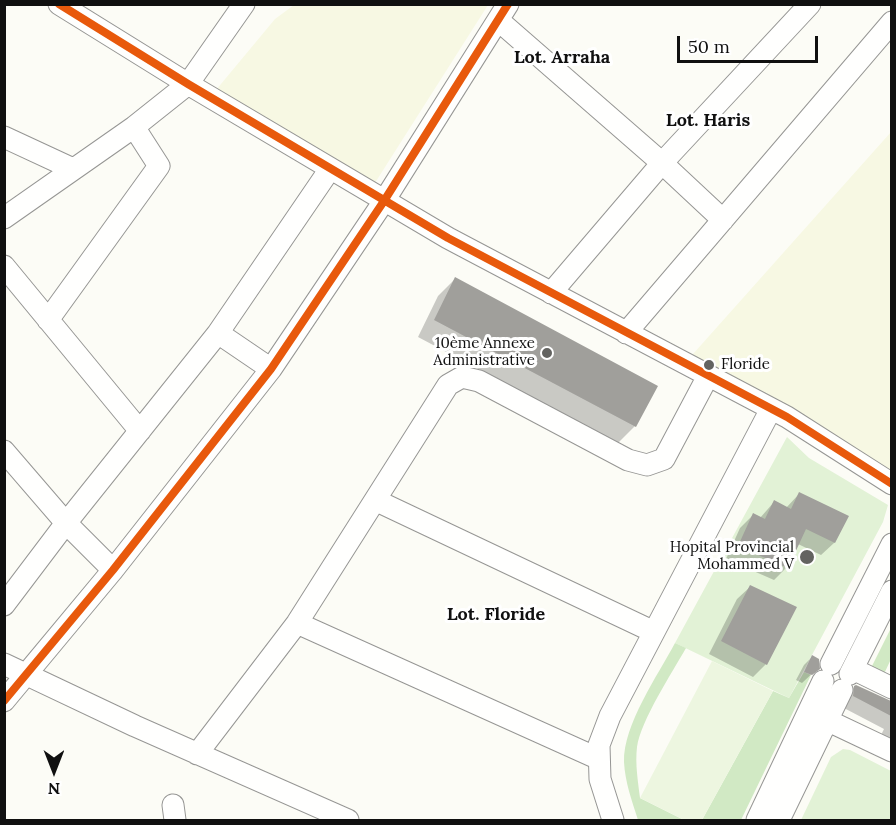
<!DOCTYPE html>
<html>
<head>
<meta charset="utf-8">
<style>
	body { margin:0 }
	#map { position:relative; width:896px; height:825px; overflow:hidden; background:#fcfcf6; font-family:Lora,serif }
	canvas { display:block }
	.frame { position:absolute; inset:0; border:6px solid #101010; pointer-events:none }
	.north { position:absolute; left:24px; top:741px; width:60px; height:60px; -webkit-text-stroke:4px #fff; paint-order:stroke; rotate:180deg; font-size:16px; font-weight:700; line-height:24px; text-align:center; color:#101010 }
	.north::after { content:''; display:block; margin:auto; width:21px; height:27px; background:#101010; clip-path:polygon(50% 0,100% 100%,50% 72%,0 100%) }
	.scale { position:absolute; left:677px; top:36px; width:141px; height:27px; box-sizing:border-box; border:3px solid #101010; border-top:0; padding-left:8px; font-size:18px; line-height:21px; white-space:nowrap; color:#101010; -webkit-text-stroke:4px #fff; paint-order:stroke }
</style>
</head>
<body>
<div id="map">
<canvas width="896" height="825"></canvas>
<div class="frame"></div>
<div class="north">N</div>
<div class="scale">50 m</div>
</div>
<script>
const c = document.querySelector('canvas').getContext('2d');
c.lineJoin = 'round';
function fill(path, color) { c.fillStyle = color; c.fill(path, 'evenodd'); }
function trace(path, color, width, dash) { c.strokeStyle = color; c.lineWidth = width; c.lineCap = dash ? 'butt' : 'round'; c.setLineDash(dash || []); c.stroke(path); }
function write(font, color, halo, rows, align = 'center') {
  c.font = font + ' Lora,serif'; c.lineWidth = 6; c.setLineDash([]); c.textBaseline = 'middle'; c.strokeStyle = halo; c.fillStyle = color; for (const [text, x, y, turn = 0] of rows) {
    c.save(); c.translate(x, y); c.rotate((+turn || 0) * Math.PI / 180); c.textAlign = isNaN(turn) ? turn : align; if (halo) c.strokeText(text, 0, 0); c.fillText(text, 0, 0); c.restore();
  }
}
fill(new Path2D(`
	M294,5H488L373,186L211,96L275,19Z
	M891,132V478L685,363Z`), '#f7f8e3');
fill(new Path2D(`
	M787,437L809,458L888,505L883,522L789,698L675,643Z
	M843,749L850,750L891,771V820H801L831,757Z`), '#e2f2d6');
fill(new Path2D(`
	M891,628V659L884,674L871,668Z
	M675,643L686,648C672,673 641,720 637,747C635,764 638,781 640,798L684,820H638C632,801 625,782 624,762C623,725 658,675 675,643Z
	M804,672L811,675L741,820H702L773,691L789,698Z`), '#d1e9c4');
fill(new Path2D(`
	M712,661L773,691L702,820H684L640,798Z`), '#edf6e0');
fill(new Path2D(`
	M455,279L635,426L618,443L418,337L438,296Z
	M799,494L847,517L834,543L821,555L798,544L787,567L774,580L726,559L740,528L753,515L760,518L774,502L786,508Z
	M750,587L766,664L753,677L709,654L737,599Z
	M812,657L818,668L802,683L796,680L804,665Z
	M854,687L886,701H892V742L880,737L884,729L842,707L843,699Z`), '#0003');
fill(new Path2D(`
	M455,277L658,386L636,427L434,320Z
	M799,492L849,516L835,543L806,529L788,568L738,546L753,513L765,519L774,500L791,509Z
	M750,585L797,607L767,665L721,641Z
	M812,655L819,659L820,669L812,675L804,672Z
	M856,685L891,701V716L853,696L854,686Z`), '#a09f9b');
const minor = new Path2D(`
	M59,4L188,84L448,238L787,417L892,484
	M498,20L662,163L723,220
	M4,137L73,169
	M4,218L134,127L188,84L244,4
	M4,266L140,431
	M551,293L662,163L810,4
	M48,320L159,166L134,127
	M218,333L271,369
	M626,333L892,22
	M4,451L66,523L113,570
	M375,500L654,632
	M4,605L66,523L218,333L330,169
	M297,623L599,759
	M4,664L135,726L348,820
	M831,664L892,544
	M853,669L892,688
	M850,674L892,591
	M4,701L113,570L271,369L384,201L508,4
	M816,715L892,751
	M197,754L297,623L448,385L462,377L479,381L628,460L647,465L664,459L708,376
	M173,805L175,820
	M613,820L600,779L599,745L610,716L771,409
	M757,820L823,681
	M779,820L842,690`);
trace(minor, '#969694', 23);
trace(minor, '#fffffe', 21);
trace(new Path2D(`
	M59,4L188,84L448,238L787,417L892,484
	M4,701L113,570L271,369L384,201L508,4`), '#e8590c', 8);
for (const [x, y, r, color] of [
	[547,353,6,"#636360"],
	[709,365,6,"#636360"],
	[807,557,8,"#636360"]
]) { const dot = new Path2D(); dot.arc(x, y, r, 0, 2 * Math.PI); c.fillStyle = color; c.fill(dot); trace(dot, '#fff', 2); }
write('15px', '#101010', '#fff', [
	["10ème Annexe",535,344],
	["Administrative",535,361],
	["Floride",721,365,"left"],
	["Hopital Provincial",794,548],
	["Mohammed V",794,565]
], 'right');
write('bold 18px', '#101010', '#fff', [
	["Lot. Arraha",562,58],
	["Lot. Haris",708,121],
	["Lot. Floride",496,615]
]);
</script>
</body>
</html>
